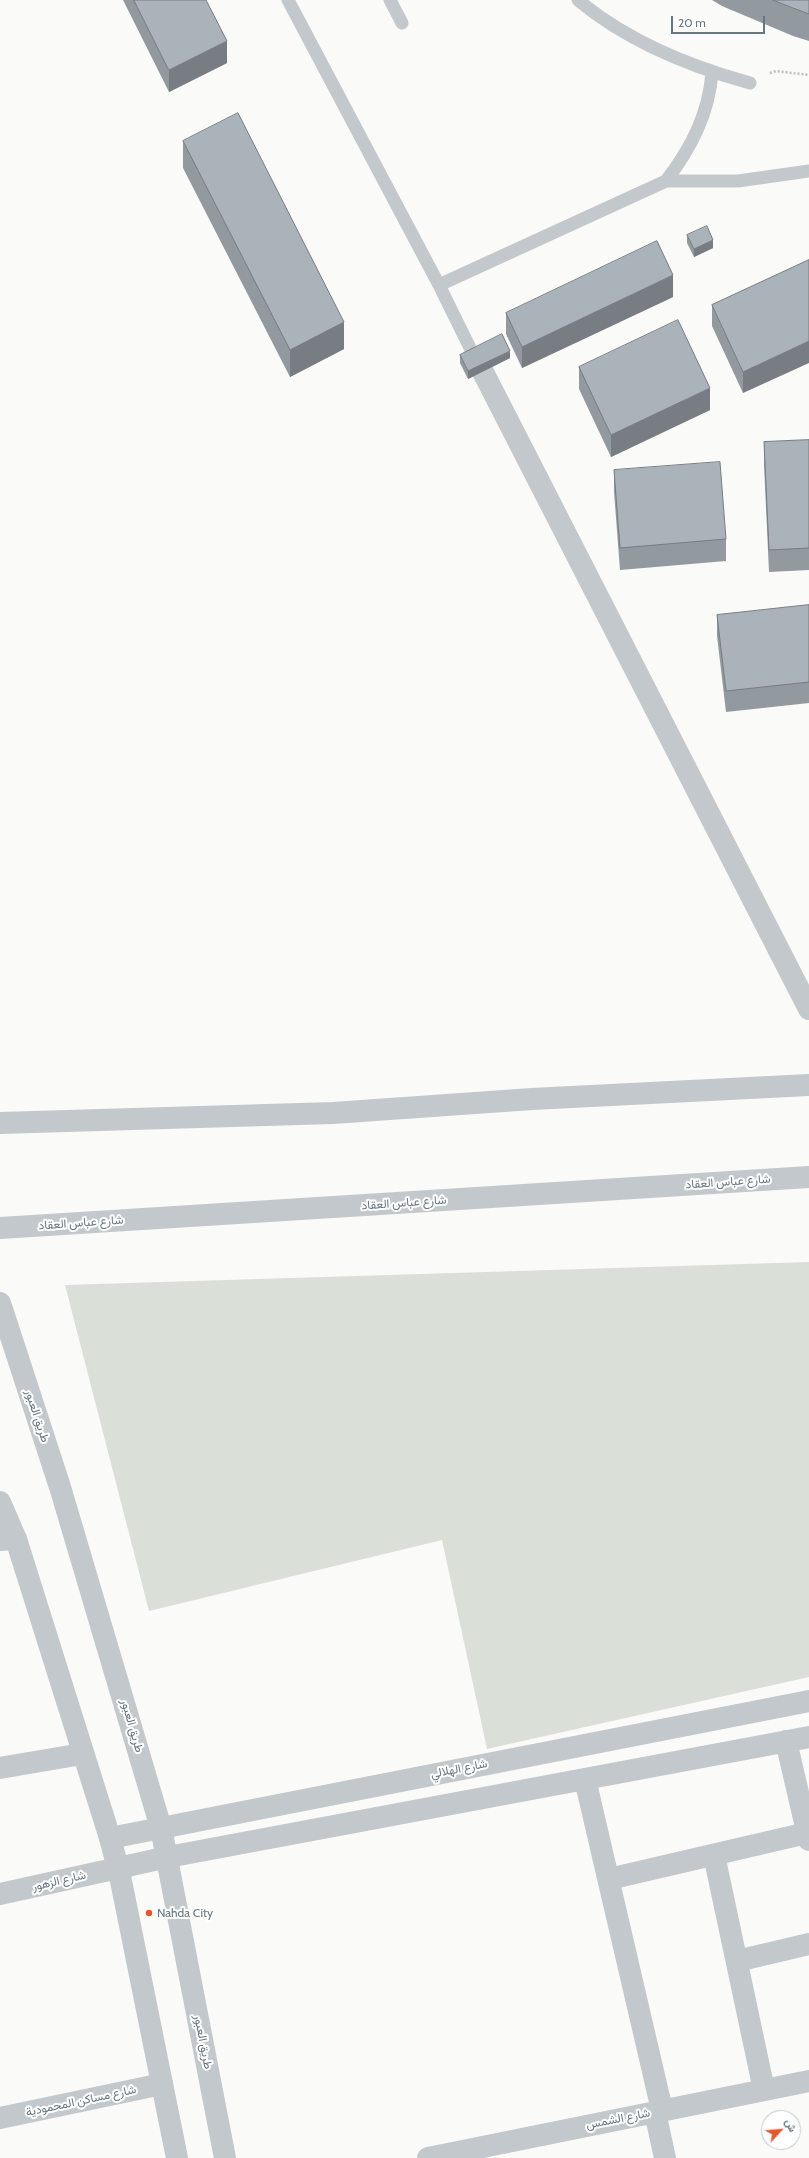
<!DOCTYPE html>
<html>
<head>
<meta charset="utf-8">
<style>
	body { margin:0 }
	#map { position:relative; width:809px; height:2158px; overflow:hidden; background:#fafaf8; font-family:Cabin,Vazirmatn,sans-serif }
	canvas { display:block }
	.north { position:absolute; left:761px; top:2110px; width:40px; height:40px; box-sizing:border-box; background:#fff; border:1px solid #c1c8cd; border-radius:50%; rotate:64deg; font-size:11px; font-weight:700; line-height:16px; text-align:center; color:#657683 }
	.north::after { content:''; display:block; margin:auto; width:14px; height:18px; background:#e4572e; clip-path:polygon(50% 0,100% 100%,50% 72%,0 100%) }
	.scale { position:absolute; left:671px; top:16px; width:94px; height:18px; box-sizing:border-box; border:2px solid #657683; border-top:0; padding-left:5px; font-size:12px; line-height:14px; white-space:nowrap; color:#657683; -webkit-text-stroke:3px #fff; paint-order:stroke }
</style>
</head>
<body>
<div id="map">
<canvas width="809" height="2158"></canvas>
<div class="north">ش</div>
<div class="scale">20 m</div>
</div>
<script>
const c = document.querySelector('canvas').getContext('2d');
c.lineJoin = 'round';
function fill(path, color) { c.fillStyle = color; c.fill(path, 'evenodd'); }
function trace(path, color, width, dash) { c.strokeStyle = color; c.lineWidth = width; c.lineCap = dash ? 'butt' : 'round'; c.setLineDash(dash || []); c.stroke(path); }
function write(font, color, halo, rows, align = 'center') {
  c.font = font + ' Cabin,Vazirmatn,sans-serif'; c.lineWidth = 4; c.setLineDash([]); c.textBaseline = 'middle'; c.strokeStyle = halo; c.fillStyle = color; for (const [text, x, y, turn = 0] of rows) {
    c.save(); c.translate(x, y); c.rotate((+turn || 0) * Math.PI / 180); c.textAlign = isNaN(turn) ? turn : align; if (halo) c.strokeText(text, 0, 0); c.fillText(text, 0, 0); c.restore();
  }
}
fill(new Path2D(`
	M809,1262V1677L487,1749L442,1540L149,1611L65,1285Z`), '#dadfd7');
trace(new Path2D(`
	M770,73L776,71L809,75`), '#bbbfc2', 2.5, [2, 2]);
trace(new Path2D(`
	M288,0L439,285L474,356
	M390,0L402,23
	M578,0C627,41 688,66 750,83
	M666,181H738L809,171
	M439,285L666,181C691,148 709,114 712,72`), '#c3c8cc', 13);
trace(new Path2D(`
	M483,372L809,1009
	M0,1540L16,1539
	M786,1741L809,1840
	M0,1768L82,1754
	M585,1779L662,2110
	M110,1838L809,1701
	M714,1855L764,2090
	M609,1879L807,1833
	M0,1894L168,1857L809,1737
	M737,1961L809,1944
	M655,2112L665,2158
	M0,2118L162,2084
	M428,2158L809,2081`), '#c3c8cc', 22);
trace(new Path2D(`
	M0,1123L333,1113L532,1099L809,1085
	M0,1228L809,1177
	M0,1303L60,1487L161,1828L225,2158
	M0,1502L16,1539L110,1838L120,1876L177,2158`), '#c3c8cc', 22);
fill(new Path2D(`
	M123,0H206L227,63L169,92Z
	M712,0H809V41L793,36L722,6Z
	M183,141L344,349L290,377L183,168Z
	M687,235L713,248L694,257L687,243Z
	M809,260L743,393L712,326V305Z
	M673,297L522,368L506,334V313Z
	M460,355L510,358L468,379L460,363Z
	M579,367L710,410L611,457L579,389Z
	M809,440V570L769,572L764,464V442Z
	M614,470L726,539V561L620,570L614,492Z
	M809,605V703L726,712L717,636V615Z`), '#929a9f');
fill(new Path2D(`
	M227,41V63L169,92V70Z
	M713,240V248L694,257V249Z
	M673,275V297L522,368V347Z
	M344,322V349L290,377V350Z
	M809,341V363L743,393V372Z
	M510,351V358L468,379V371Z
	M710,388V410L611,457V435Z`), '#777d82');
const building = new Path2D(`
	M134,0H206L227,41L169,70Z
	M773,0H809V14L793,8Z
	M238,113L344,322L290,350L183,141Z
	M707,226L713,240L694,249L687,235Z
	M657,241L673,275L522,347L506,313Z
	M809,260V341L743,372L712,305Z
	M678,320L710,388L611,435L579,367Z
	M502,334L510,351L468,371L460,355Z
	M809,440V548L769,550L764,442Z
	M720,462L726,539L620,548L614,470Z
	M809,605V682L726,691L717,615Z`);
fill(building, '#aab3b9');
trace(building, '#777d82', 1);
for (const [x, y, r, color] of [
	[149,1913,4,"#e4572e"]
]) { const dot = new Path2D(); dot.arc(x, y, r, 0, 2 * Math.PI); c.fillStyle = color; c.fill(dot); trace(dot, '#fff', 1.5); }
write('12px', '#657683', '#fff', [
	["شارع عباس العقاد",728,1182,-4],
	["شارع عباس العقاد",404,1203,-4],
	["شارع عباس العقاد",81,1223,-4],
	["طريق العبور",37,1416,72],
	["طريق العبور",132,1726,74],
	["شارع الهلالي",459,1769,-11],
	["شارع الزهور",59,1881,-13],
	["طريق العبور",203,2042,79],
	["شارع مساكن المحمودية",81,2101,-12],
	["شارع الشمس",618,2119,-11]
]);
write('12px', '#657683', '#fff', [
	["Nahda City",157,1913]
], 'left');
</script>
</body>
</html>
